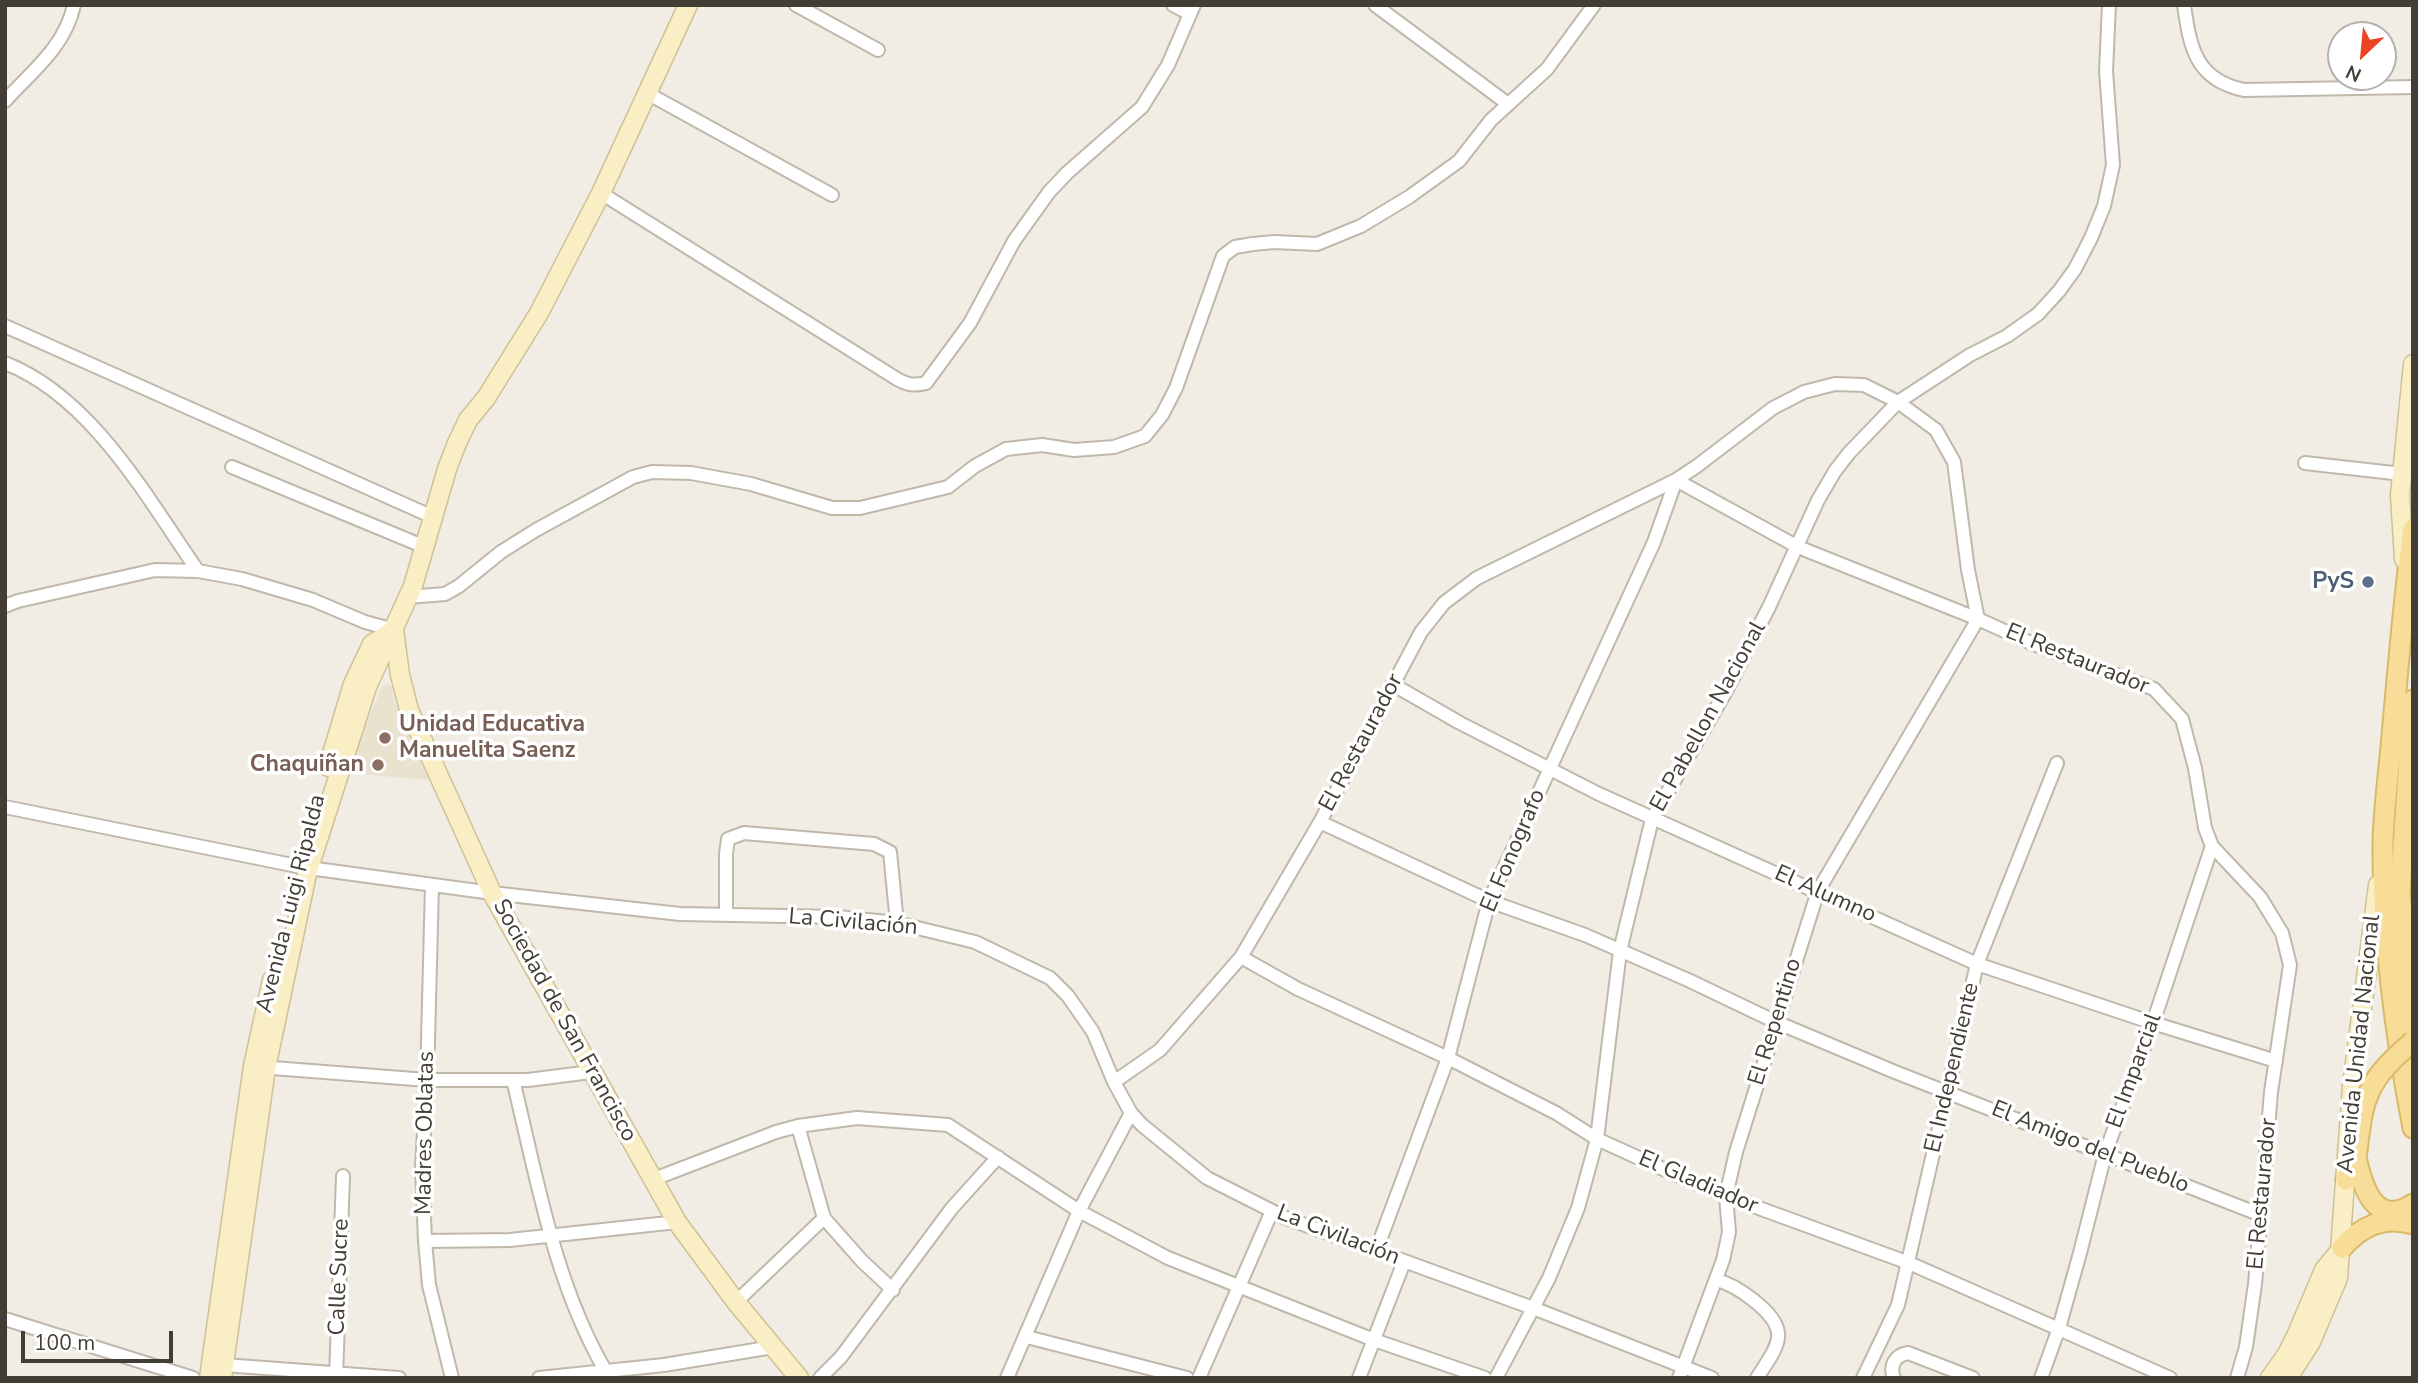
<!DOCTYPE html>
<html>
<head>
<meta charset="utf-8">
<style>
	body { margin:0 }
	#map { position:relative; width:2418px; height:1383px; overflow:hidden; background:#f1ede5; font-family:"Nunito Sans",sans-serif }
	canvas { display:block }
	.frame { position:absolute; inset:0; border:7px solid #433e35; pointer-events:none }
	.north { position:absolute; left:2327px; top:21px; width:70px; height:70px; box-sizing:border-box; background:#fff; border:2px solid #b4b2ae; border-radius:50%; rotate:206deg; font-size:19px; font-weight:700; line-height:28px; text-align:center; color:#433e35 }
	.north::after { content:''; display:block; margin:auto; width:24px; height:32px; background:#ea4422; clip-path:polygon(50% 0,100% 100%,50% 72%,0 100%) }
	.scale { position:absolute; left:21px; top:1331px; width:152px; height:32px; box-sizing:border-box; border:4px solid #433e35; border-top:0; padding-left:9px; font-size:21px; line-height:24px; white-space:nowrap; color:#433e35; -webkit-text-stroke:5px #fff; paint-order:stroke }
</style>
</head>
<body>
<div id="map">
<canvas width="2418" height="1383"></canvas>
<div class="frame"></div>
<div class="north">N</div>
<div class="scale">100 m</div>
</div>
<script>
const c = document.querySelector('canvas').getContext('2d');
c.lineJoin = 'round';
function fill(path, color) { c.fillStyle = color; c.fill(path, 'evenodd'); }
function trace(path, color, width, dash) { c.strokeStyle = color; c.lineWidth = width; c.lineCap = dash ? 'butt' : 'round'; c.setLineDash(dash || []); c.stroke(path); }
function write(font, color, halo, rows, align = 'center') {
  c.font = font + ' "Nunito Sans",sans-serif'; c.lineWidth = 7; c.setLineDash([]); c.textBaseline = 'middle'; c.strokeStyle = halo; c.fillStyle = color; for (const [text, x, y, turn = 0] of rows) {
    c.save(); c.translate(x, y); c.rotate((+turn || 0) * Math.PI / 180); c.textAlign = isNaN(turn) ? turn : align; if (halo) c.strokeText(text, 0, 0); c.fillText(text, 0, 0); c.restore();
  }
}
fill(new Path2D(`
	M388,683L392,687L395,704L429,780L346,773L382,686Z`), '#e9e2cf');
const street = new Path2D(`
	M796,5L878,50
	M1173,5L1190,14
	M1375,5L1508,104
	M2184,5C2190,48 2196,80 2244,90L2413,87
	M647,93L832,195
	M5,101C32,71 65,47 74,5
	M601,193L897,379C908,385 914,386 926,383L970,323L1014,241L1049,192L1067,173L1142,107L1168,65L1194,5
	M5,326L433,517
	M5,363C92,397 147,498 198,571
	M2305,463L2402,474
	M232,467L425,547
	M408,597L445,594L459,586L501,552L536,530L633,477L652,472L691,473L751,484L832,508H860L948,487L975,466L1006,449L1042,445L1074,450L1114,447L1145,436L1162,415L1176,388L1223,256L1235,247L1253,244L1274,242L1317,244L1361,226L1409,197L1459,161L1491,120L1547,69L1594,5
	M5,606L18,601L155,570L198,571L242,579L313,600L365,622L394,630
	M1392,684L1460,723L1599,794L1977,964L2153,1023L2276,1061
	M5,807L297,866
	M1320,822L1489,901L1585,935L1688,980L1776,1022L1895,1072L2261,1215
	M309,868L492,893L680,914L838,917L897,923L975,942L1050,978L1068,996L1093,1032L1114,1082L1131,1113L1142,1125L1207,1178L1286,1218L1533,1308L1712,1378
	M432,885L427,1080L422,1167L425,1241L429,1285L452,1378
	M726,915V854L728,839L744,833L874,844L890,852L897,923
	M1241,957L1298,989L1448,1058L1556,1113L1597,1139L1663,1169L1726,1196L1909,1263L2170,1378
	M260,1067L427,1080H528L591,1072
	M513,1080C537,1178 554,1282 605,1370
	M1114,1082L1160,1050L1241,957L1320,822L1421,632L1444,603L1477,578L1676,480L1798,547L1978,619L2031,643L2154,689L2182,719L2195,768L2205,828L2212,846L2260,897L2282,933L2290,965L2271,1092L2255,1284L2246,1347L2237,1378
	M798,1126L824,1218L862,1261L893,1290
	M654,1179L776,1132L798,1126L857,1118L948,1125L1079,1211L1168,1258L1374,1340L1485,1378
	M425,1241L510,1240L677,1222
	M1376,1251L1448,1058L1489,901L1654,542L1676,480L1697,466L1773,408L1804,392L1835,384L1864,385L1898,402L1936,430L1954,462L1968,570L1978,619
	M1717,1280C1736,1285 1776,1312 1778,1333C1780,1347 1764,1366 1757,1378
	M736,1302L824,1218
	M5,1319L193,1378
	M1027,1337L1187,1378
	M224,1365L399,1378
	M336,1378L343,1176
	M539,1378L664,1365L773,1347
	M820,1378L841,1357L952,1208L998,1157
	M1007,1378L1079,1211L1131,1113
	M1199,1378L1272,1211
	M1359,1378L1404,1262
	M1496,1378L1549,1278L1578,1208L1597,1139L1620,951L1652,819L1725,693L1769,607L1818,500L1835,471L1849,453L1898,402L1970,355L2007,336L2038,314L2059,291L2075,269L2091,238L2104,206L2113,165L2106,71L2109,5
	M1679,1378L1723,1260L1729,1232L1726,1196L1736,1152L1818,891L1978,619
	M1863,1378L1898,1305L1977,964L2057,763
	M1894,1378C1889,1366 1895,1355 1908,1353L1973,1378
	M2041,1378L2059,1328L2080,1253L2105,1154L2153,1023L2212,846`);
const secondary = new Path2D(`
	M2404,559L2400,495L2413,364
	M394,630L400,675L409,710L492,893L677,1222L736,1302L799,1378
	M328,767L353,684L372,644L394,630
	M209,1378L253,1066L272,980
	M222,1378L266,1068L307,874L367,687L413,586L447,469L457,443L468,420L486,398L539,313L601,193L688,5
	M2270,1378L2287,1354L2296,1336L2324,1270L2342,1248
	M2288,1378L2311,1342L2338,1278L2352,1086L2378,885`);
const primary = new Path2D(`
	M2413,529C2404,597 2398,666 2392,736C2389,771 2384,806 2383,842C2382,937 2395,1034 2413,1128
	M2413,700L2400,892L2413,1030
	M2356,1158C2363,1187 2374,1228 2413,1204
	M2346,1180L2356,1158L2360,1128
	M2342,1248C2360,1227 2384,1215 2413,1224`);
trace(street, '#bfb8ab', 16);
trace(secondary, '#cec197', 21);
trace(primary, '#daba69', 23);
trace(street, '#fff', 12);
trace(secondary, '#faeec5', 18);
trace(primary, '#f7dd98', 19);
const primaryBridge = new Path2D(`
	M2360,1128C2365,1084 2382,1069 2413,1041`);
trace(primaryBridge, '#daba69', 23, []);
trace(primaryBridge, '#f7dd98', 19);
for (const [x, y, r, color] of [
	[2368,582,7,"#5c6f8a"],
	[385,738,7,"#8d6e63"],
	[378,765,7,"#8d6e63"]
]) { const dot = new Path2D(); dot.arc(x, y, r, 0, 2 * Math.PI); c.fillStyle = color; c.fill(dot); trace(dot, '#fff', 2.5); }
write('bold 23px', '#4e5e75', '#fff', [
	["PyS",2354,582]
], 'right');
write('23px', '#433e35', '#fff', [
	["El Restaurador",2077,660,22],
	["El Pabellon Nacional",1709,717,-61],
	["El Restaurador",1362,743,-62],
	["El Fonografo",1514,851,-67],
	["El Alumno",1825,895,24],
	["Avenida Luigi Ripalda",292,904,-76],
	["La Civilación",853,923,5],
	["Sociedad de San Francisco",564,1021,61],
	["El Repentino",1776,1022,-73],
	["Avenida Unidad Nacional",2360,1044,-84],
	["El Independiente",1953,1068,-77],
	["El Imparcial",2135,1071,-70],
	["Madres Oblatas",426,1133,-89],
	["El Amigo del Pueblo",2090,1148,22],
	["El Gladiador",1698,1183,23],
	["El Restaurador",2263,1194,-85],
	["La Civilación",1338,1236,21],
	["Calle Sucre",340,1277,-88]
]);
write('bold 23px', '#785e54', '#fff', [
	["Unidad Educativa",399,725],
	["Manuelita Saenz",399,751],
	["Chaquiñan",364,765,"right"]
], 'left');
</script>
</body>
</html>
